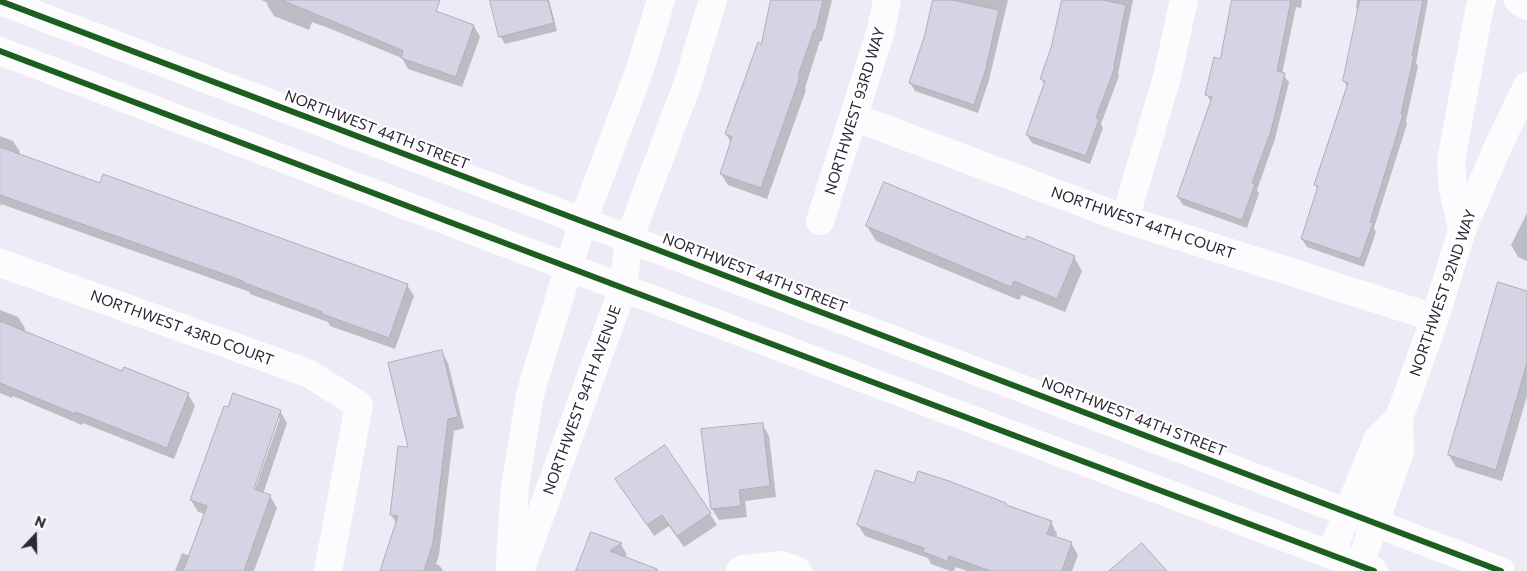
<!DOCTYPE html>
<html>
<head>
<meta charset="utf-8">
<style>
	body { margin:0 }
	#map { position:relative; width:1527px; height:571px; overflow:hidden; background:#ecebf6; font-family:Commissioner,sans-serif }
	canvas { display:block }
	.north { position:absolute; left:10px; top:511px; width:50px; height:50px; -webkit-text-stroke:4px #fff; paint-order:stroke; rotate:21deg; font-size:14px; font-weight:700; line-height:20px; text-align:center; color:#292834 }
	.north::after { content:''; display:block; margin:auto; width:18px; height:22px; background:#292834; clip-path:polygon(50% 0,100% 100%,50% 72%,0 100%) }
</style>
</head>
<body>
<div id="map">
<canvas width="1527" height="571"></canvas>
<div class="north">N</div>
</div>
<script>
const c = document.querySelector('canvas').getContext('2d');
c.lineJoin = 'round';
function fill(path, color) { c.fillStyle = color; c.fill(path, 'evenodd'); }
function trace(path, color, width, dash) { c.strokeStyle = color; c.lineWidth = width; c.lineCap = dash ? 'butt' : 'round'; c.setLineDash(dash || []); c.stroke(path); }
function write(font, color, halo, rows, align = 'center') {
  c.font = font + ' Commissioner,sans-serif'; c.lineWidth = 4.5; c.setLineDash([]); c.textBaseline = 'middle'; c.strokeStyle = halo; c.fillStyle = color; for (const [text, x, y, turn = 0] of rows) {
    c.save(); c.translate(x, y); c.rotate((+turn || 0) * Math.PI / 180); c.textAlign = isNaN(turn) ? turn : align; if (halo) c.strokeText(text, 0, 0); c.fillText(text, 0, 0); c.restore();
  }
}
fill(new Path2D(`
	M261,0H409L437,13L474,26L480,37L462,87L408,69L402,58L331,29L312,22L309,30L274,16L267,5L268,3Z
	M491,0H549L557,31L505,44L500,36Z
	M773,0H832L822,41H820L805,88L806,90L767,199L728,185L721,174L731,143L726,134L762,45Z
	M934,0H1008L989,80L978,113L915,91L910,83L926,35Z
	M1063,0H1133L1118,74L1119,76L1101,124L1103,128L1090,164L1032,143L1027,135L1045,85L1041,79L1052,49Z
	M1233,0H1302L1301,8L1296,7L1282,74L1289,82L1275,139L1257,190L1259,193L1247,228L1183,205L1178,197L1211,102L1207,95L1221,60Z
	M1357,0H1428L1416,63L1418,66L1406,121L1407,124L1374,228L1376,232L1364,267L1307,247L1302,239L1318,190L1315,184L1348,88L1344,81L1358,12L1356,7Z
	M0,136L13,141L20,152L19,155L101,185L407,285L414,296L395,349L330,326L328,322L250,294V292L1,204L0,207Z
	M1527,213V261L1518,257L1511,245Z
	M867,226L1074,257L1082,271L1065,312L1022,295L1019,300L876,241Z
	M1527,292V396L1502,481L1456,467L1449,455Z
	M0,310L18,317L25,328L24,332L123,373L188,394L195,406L174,459L83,423L82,425L13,396L12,398L0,393Z
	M441,351L448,363L464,428L454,431L439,555L436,564L440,566L443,571H381L397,524L391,515L410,449Z
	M280,411L287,423L263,494L270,496L277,508L254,571H175L182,553L190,556L205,514L198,512L191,500ZM277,418H280L253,495H251Z
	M762,424L769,436L776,497L745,501L747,517L719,520L712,509Z
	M617,480L710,514L717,525L684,547L669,526L654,536Z
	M914,485L1006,504L1007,506L1051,522L1057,534L1056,538L1071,543L1078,555L1072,571H967L956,567L954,571H950L931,564L928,558L865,536L858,525Z
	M592,533L621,544L627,555L624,558L656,571H578Z`), '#0003');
const building = new Path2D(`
	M282,0H440L436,11L474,25L456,77L401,58L403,51Z
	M490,0H548L554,23L499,37Z
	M771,0H823L816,30H814L798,76L800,77L761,188L720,174L732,137L725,134L758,42L761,44Z
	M933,0H952L999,10L985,72L974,105L909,83L925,34Z
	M1062,0H1103L1126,5L1114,66L1115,67L1096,118L1099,119L1086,156L1026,135L1045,81L1040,79L1051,48Z
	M1232,0H1291L1277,71L1285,73L1271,131L1252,183L1255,184L1242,220L1177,197L1212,97L1205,95L1214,57L1220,59Z
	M1360,0H1423L1412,56H1414L1401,114L1403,115L1370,222L1373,223L1360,259L1301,239L1318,186L1314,185L1348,83L1343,81Z
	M0,147L100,183L103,174L408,284L389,338L322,314V312L242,282L243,281L0,195Z
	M884,182L1025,240L1027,236L1075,256L1057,299L1014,281L1011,287L866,226Z
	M1498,282L1527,291V363L1496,470L1448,455Z
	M0,321L122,371L124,367L189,393L167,448L76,412L75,414L0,383Z
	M442,350L458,417L448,419L433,543L424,571H380L398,516L390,515L398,446L408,447L388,363Z
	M233,393L281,410L254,489L271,495L244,571H183L207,506L190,500L224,406L228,407Z
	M763,423L770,486L739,490L741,506L711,509L701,429Z
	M665,445L711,513L677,536L662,515L647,525L615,479Z
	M876,470L914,483L918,471L949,481L1006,503V505L1052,521L1047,534L1072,542L1062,571H990L949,556L947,561L923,552L924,548L857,525Z
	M591,532L622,543L610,551L657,569V571H576Z
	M1142,543L1167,571H1109Z`);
fill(building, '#d5d3e4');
trace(building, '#b0aeb9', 1);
trace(new Path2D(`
	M1518,0L1527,6
	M854,117L1125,219L1435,318
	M1125,219L1167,77L1184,0
	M820,221L881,30L887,0
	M1462,230L1453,189L1451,161L1479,11L1482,0
	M0,263L308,373L359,405L328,571
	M1331,554L1377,440L1399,418
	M1360,565L1400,451L1399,418L1435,318L1462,230L1500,142L1527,86
	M740,571L743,569L782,565L798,571`), '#fcfcfe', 28);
trace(new Path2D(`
	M0,1L629,239L1501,571
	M0,51L623,288L1374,571
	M510,571L511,543L515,486L530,395L543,351L583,221L640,69L661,0
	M520,571L623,288L629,239L687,85L713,0`), '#fcfcfe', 28);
trace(new Path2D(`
	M0,1L629,239L1501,571
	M0,51L623,288L1374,571`), '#1b5e20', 6);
write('15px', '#292834', '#fff', [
	["NORTHWEST 93RD WAY",855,111,-73],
	["NORTHWEST 44TH STREET",377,130,21],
	["NORTHWEST 44TH COURT",1143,223,19],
	["NORTHWEST 44TH STREET",755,273,21],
	["NORTHWEST 92ND WAY",1443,293,-71],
	["NORTHWEST 43RD COURT",182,328,20],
	["NORTHWEST 94TH AVENUE",582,400,-70],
	["NORTHWEST 44TH STREET",1134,417,21]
]);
</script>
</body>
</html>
